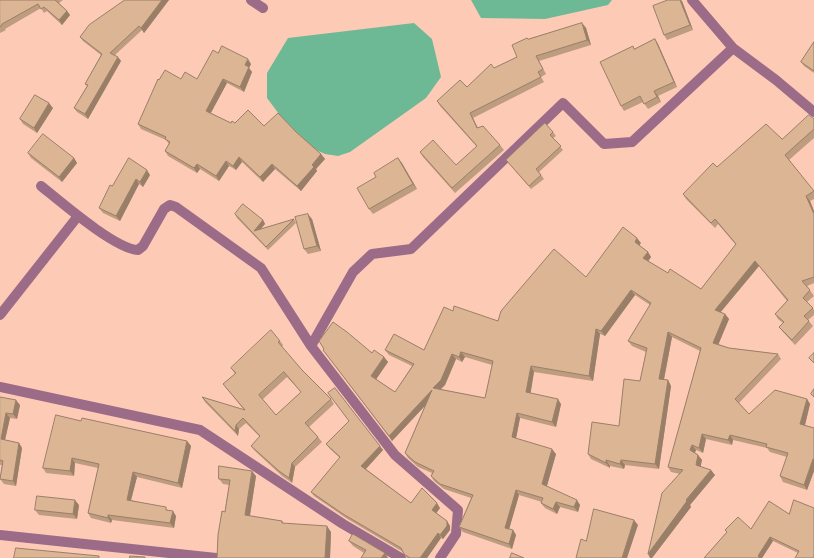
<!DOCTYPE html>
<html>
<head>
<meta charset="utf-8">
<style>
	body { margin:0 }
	canvas { display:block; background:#fdcab6 }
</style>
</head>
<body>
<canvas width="814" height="558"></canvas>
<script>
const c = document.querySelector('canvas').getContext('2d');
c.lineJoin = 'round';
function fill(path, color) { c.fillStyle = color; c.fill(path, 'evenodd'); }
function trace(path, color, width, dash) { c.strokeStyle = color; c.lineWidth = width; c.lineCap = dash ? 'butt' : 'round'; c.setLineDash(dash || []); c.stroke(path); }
fill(new Path2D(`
	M471,0H612L608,5L545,19L481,18Z
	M414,23L432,39L441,77L426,98L350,152L338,156L325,154L314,149L282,118L267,98V73L288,38Z`), '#6eb995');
trace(new Path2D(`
	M251,0L263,8
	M692,0L733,48L776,80L814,112
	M41,186C61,202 115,249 138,250L143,246L164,209L170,205L176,207L261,268L311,346L395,455L458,510L456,534L440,558
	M0,315L78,216
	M311,346L353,272L372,254L411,249L563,103L604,144L632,142L733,48
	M0,387L200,430L343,524L401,558
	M0,535L216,558`), '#9b6b88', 10);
fill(new Path2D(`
	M0,0H63L59,3L67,11L70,15L62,25L47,11L44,13L41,8L5,29L6,30L0,33Z
	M125,0H169L144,33L142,30L115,55L121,61L88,119L77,112L74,108L87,86L85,84L101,55L83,41L80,37Z
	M682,1L693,30L667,40L664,35Z
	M582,23L586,28L591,45L539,61L546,74L541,77L544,82L473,118L478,128L500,145L504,150L455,193L423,157L420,152L456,165L477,147L440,106L437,101L467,87L494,68L517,57L528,39Z
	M655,39L658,44L677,87L658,96L661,102L648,109L643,102L624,111L621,106L633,46L634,49Z
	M814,42V73L804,66L801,62Z
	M218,53L251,64L249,68L252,72L244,92L227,83L211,113L231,123L264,126L296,132L321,154L325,159L316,169L317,171L301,191L275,169L263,182L242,162L236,170L229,166L219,181L200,169L197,173L168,156L165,151L169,144L166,140L141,129L138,124L159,80L197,79Z
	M53,108L37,133L23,124L20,119Z
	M814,119V138L789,160L814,192V199L810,201L814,211V283L807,286L814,296L807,302L814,310V315L808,320L813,326L795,345L783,332L779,327L783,323L778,319L775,314L787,301L759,266L721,312L725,314L729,319L718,344L729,348L778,354L781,359L739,403L749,414L807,399L810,404L805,425L814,428V471L807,490L783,482L780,476L787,457L770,452L767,448L733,440L732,445L706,439L703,453L696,450L695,453L698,455L702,460L700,466L715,475L690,505L691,507L652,558L680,474L671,472L668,467L700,351L672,337L664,380H668L671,386L659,469L625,465L624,469L610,466V468L591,459L588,454L619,426L640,381L646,352L632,346L628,341L650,305L635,295L605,336L600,334L593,381L534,372L530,393L561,404L556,427L520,418L516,439L556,454L547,486L580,505L578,512L560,507L557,514L545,508L541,503L542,502L519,495L509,529L513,530L516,535L512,549L463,532L459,527L471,498L444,489L434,481L431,476L432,473L418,467L408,458L405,453L425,406L392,441L327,355L324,349L319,341L372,353L384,357L388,362L376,379L395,392L412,366L389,355L385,350H424L453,311L498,321L586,277L641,243L639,245L648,252L651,257L648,261L668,273L701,289L736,245L718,224L715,228L686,199L683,194L717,167L782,139ZM465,357L492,365L485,398L440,389L445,385L456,359L462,362Z
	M553,132L556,136L553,138L563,150L539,172L544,179L531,189L506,160Z
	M28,153L74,158L77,163L62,182L31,158Z
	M398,158L417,189L373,214L369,209L376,177Z
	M150,175L143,187L139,184L120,221L103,213L99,208L112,186Z
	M235,214L263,220L265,224L261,229L294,219L296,223L268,250L237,218Z
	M312,219L321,251L308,254L304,249Z
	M280,341L283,345L282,347L302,370L331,399L334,404L309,427L318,437L322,442L295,467L292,483L282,476L254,450L251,446L260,437L246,423L239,429L238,436L205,402L202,397L244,410L223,384L235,374L231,368ZM287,377L301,392L276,415L262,400Z
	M0,397L20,405L17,419L10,418L5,440L19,443L22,448L16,486L4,484L0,479L2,465H0Z
	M81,421L187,441L191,446L182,488L137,477L131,500L168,510L176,516L174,528L112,520L111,523L91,518L88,513L98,468L75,463L74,476L46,473L43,468Z
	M349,421L383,450L366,469L411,503L440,508L436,513L447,521L450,526V530L443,539L441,538L427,558H407L403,552L346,518L314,496L311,492L340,458L330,449L326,444Z
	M256,476L250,516L282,521L284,524L331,532L330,558H217L229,485L223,484L219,479Z
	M79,505L77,519L39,515L35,510Z
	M789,514L814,558L798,553L773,541L762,558H704L727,532L725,530L751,529Z
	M349,541L385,553L388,558H361L364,553L353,546Z`), '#bd9c7f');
fill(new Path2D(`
	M162,0H169L144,33L141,28Z
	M680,0H681L682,1L693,30L690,25Z
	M67,11L70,15L62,25L59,20Z
	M582,23L586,28L591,45L587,40Z
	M655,39L658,44L677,87L674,82Z
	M118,57L121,61L88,119L85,114Z
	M248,59L251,64L249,68L252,72L244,92L240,87L245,65Z
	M223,79L227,83L209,116L206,111Z
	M654,91L658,96L661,102L657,97Z
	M49,103L53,108L37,133L34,128Z
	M470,113L473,118L480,133L477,128Z
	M321,154L325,159L316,169L317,171L301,191L297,186L312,165Z
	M239,157L242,162L236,170L233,166Z
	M74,158L77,163L62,182L59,177Z
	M398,158L402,163L417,189L413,184Z
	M226,161L229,166L219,181L216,176Z
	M197,164L200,169L197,173L194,168Z
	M272,164L275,169L263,182L260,177Z
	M147,170L150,175L143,187L140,182Z
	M136,179L139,184L120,221L116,216Z
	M806,196L810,201L814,211V214Z
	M308,214L312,219L321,251L317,246Z
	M263,220L265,224L256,234L254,231Z
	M637,238L641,243L638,247L635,242Z
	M648,252L651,257L647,263L643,258Z
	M755,261L759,266L718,315L715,310Z
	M631,290L635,295L605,336L601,331Z
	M725,314L729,319L717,348L713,343Z
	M596,329L600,334L593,381L589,376Z
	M668,332L672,337L663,384L659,379Z
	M461,352L465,357L462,362L459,357Z
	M452,354L456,359L445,385L437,393L433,388Z
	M384,357L388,362L375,381L371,376Z
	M531,366L534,372L530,397L526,392Z
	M668,380L671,386L659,469L655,464Z
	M432,390L435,395L392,441L389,436Z
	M558,399L561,404L556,427L552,422Z
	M807,399L810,404L804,429L800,424Z
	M16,400L20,405L17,419L13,414Z
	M6,413L10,418L4,444L1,439Z
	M517,413L520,418L515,443L512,437Z
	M236,425L239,429L238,436L235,431Z
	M702,434L706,439L703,453L699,448Z
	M730,435L733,440L732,445L728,440Z
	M187,441L191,446L182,488L178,483Z
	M19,443L22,448L16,486L13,481Z
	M692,445L696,450L694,455L690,450Z
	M380,446L383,450L364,471L361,466Z
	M552,449L556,454L546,489L542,484Z
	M698,455L702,460L700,470L696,465Z
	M72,458L75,463L74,476L70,471Z
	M813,459L814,460V471L807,490L804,485Z
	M606,460L610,466V468L606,463Z
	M621,460L625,465L624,469L620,464Z
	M292,463L295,467L292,483L289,478Z
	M711,470L715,475L690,505L691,507L652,558H650L648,554L686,500Z
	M252,471L256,476L249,521L245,515Z
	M133,472L137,477L130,504L127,500Z
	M516,490L519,495L508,533L505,528Z
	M75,500L79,505L77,519L73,514Z
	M577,500L580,505L578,512L574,507Z
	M556,502L560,507L557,514L553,509Z
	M437,503L440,508L435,515L432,510Z
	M173,511L176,516L174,528L170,523Z
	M108,515L112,520L111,523L108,518Z
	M634,520L638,525L627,558H622Z
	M447,521L450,526V530L443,539L440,535Z
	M327,526L331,532L330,558H325Z
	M513,530L516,535L512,549L509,544Z
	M438,533L441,538L427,558H420Z
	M770,537L773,541L762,558H759L758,556Z
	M385,553L388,558H381Z`), '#9a7f68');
const building = new Path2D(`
	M0,0H55L67,11L59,20L44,7L41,9L38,4L2,24V25L0,27Z
	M125,0H162L141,28L139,26L110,53L118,57L85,114L74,108L88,85L85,84L102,54L80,37L89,25Z
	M668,0H680L690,25L664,35L653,6Z
	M582,23L587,40L536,56L543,69L538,72L541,77L470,113L477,128L483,126L500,145L452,188L420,152L433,140L456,165L477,146L437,101L460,80L467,87L491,64L494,68L517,57L512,45L527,38L528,39Z
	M655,39L674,82L654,91L657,97L644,104L640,96L621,106L600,62L633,46L634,49Z
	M814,42V71L801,62Z
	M222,46L248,59L245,65L249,67L240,87L223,79L206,111L231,123L232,121L235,123L248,110L264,126L278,113L296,132L321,154L312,165L314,167L297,186L272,164L260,177L239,157L233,166L226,161L216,176L197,164L194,168L165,151L170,142L165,139L166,137L138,124L158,79L159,80L165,70L181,79L185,72L197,79L213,50L218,53Z
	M35,95L49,103L34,128L20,119Z
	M809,115L814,119V129L785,155L814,191L806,196L814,214V277L802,281L810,290L803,298L813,308L804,316L809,321L792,340L779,327L784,322L775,314L788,300L755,261L715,310L725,314L713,343L729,348L778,354L735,399L749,414L775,390L807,399L800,424L814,428V459H813L804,485L780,476L788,453L766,447L767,444L730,435L728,440L702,434L699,448L692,445L690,450L698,455L696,465L711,470L686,500L687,501L648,554L662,493L683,470L668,467L701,348L668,332L659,379L668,380L655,464L621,460L620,464L606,460V463L588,454L592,422L619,426L624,379L640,381L647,348L628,341L651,303L631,290L601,331L596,329L589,376L531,366L526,392L558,399L552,422L517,413L512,437L552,449L542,484L577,500L574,507L556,502L553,509L541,503L543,498L516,490L505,528L513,530L509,544L459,527L473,495L440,484L431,476L434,471L415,462L405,453L432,390L389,436L323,350L324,349L319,341L333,322L347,332L372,353L374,350L384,357L371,376L395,392L414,364L385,350L394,334L424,350L444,307L453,311L454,306L498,321L501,311L554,249L586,277L623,227L637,238L635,242L648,252L643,258L668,273L670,269L701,289L736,244L715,219L711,223L683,194L713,163L717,167L766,124L782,139ZM461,352L493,361L485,398L433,388L441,380L452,354L459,357Z
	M545,123L553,132L550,135L561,146L536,169L541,175L529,186L506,160Z
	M43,134L74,158L59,177L28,153Z
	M129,158L147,170L140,182L136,179L116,216L99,208L110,185L112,186Z
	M398,158L413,184L369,209L357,188L376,177L374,173Z
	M243,204L263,220L254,231L294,219L266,247L235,214Z
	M308,214L317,246L304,249L295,217Z
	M271,330L280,341L278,342L302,370L331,399L305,423L318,437L292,463L289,478L279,471L251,446L260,436L243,418L236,425L235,431L202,397L245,410L223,384L236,373L231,368ZM284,372L301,392L276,415L259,395Z
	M814,353V363L809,358Z
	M335,388L380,446L361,466L411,503L422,488L437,503L432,510L447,521V526L440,535L438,533L420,558H410L404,554L401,548L343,514L311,492L340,457L326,444L349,421L328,393Z
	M814,389V397L811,394Z
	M0,397L16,400L13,414L6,413L1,439L19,443L13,481L0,479L3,461L0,460Z
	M56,415L81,421L82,418L187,441L178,483L133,472L127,500L166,507V510L173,511L170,523L108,515V518L88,513L99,464L72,458L70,471L43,468Z
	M219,466L252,471L245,515L282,521V523L327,526L325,558H217L218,535L222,511L225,512L230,480L219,479Z
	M37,496L75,500L73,514L35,510Z
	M794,500L814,508V558H795L799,551L770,537L758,556L760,558H704L727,532L725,530L738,517L751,529L769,501L789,514Z
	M594,509L634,520L622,558H576L581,539L586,541Z
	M353,534L385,553L381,558H361L366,550L349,541Z
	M16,548L99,556V558H14Z
	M512,553L524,558H510Z
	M130,556L145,557V558H130Z`);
fill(building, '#dcb594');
trace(building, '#9a7f68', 1);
</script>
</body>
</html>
